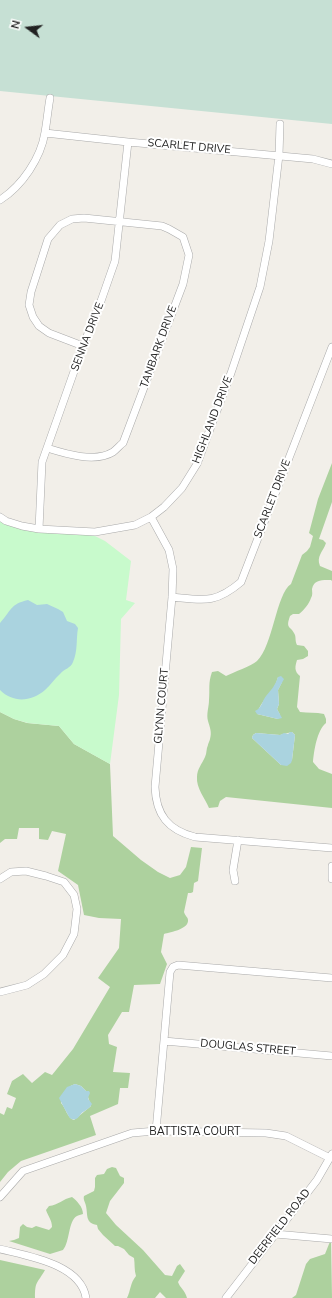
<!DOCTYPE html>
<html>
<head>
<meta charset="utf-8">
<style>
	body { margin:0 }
	#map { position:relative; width:332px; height:1298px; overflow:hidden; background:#f2efe9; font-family:"Nunito Sans",sans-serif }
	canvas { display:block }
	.north { position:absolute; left:8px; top:8px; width:40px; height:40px; -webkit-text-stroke:3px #fff; paint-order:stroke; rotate:285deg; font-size:11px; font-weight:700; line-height:16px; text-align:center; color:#222 }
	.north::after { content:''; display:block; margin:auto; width:14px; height:18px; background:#222; clip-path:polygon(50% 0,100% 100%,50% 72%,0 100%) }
</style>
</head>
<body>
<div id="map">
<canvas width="332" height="1298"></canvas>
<div class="north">N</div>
</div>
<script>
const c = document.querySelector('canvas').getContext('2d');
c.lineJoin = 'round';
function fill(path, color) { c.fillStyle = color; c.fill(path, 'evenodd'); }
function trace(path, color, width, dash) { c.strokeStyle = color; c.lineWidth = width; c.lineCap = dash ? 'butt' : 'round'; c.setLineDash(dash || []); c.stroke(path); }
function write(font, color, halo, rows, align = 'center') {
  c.font = font + ' "Nunito Sans",sans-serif'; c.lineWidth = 4; c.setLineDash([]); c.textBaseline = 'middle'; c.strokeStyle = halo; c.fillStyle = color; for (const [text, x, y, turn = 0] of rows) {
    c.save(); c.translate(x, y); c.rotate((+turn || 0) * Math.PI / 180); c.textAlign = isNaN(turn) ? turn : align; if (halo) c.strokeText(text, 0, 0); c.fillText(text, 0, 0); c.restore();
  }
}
fill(new Path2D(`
	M332,463V502L319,539L323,540L326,543C323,552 316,556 320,566L332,571V581L331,580C323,580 314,579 312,589C312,592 313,595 311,598C309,604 304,610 299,614H293L290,616C285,630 291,625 295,635C296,638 295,641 297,645L304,646L308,651V656L303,659L297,660C295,667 294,671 300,676L297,707L300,712C308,713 316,712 324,714L326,719V723C317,730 314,751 313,762L319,769L332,774V808L226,797L220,801L218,807L209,808C205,798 196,788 197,777C197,769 202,764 205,757C207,753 206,749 208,745C208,744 210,740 210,739C212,732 210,728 208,721C206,714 209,707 209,700C210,689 208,683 212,672L218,671L226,676C234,672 251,666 257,661C273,646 276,594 291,584L302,555L307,551L310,547L313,536L309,533L318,499ZM278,677L282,682L278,690L279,704L277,709L280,715L278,719L257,714C259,705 267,697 273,689C275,686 277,681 278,677ZM292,732L295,735L292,760L281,765L252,738L253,735L256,733L280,735Z
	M0,712L14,719L27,723L59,726L74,744L110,764L113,836L141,860L158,872L170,878L180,875L186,867L191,847L202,848L198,881L194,883L193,892L191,893H188L184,912C185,916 188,917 188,920C189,929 171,932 164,934L161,952L167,964L160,984L134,985L129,1012H122L108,1035L109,1044L117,1047L113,1072L130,1073L128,1088H120L118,1104L90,1116L96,1135L21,1161L8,1172L0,1182V1113L4,1115L7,1107L12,1109L16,1098L7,1094L12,1081L23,1074L32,1083L45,1072L52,1075L73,1049L110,987L98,978L119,948L121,919L99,918L84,915L78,885L58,871L66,834L52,831L48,840L39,839V828H19L17,839H5L0,843ZM75,1084L81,1086L86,1091L91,1106L74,1120C67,1118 66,1108 61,1103C62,1093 65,1088 75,1084Z
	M112,1167L116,1168L120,1176L124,1178V1183L110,1201L106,1213L116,1225L143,1250L165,1275L172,1276L177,1266L180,1264L185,1271L178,1282C180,1288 185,1290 187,1298H166L160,1292L155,1298H127C131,1290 130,1283 136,1276C134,1270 135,1264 134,1258L129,1255L124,1249L118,1246H115L103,1235L98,1229L97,1225C85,1223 88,1215 86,1206C85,1201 83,1200 84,1196L94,1191L95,1187V1178L97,1175L104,1174L107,1169Z
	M72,1197C77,1201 83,1207 83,1214C81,1215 78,1215 77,1216C68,1221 70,1242 63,1250L50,1254L9,1241L14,1240L19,1238L20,1227L23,1224L27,1227L32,1228L36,1226L49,1230L52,1227C52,1220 48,1216 46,1210L49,1206C58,1205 63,1199 72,1197Z
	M331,1239L332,1298H292L296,1295L306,1264L310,1259L325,1254Z
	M0,1260L45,1270C37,1284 35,1281 35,1298H0Z`), '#add19e');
fill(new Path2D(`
	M0,0H332V124L0,91Z`), '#c6e0d4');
fill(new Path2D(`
	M0,517L22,526L85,531L105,541L131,561L126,600L135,603L121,619L119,695L110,764L74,744L59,726L28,723L14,719L0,712Z`), '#c8facc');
fill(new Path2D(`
	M28,600L37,605L47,604L58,609L63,612L67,621L75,624L78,628C76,639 78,651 73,662C71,668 64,669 60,674C54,679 51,685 45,690C31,702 13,703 0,690V623C11,611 10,604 28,600Z
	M281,676L284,679L278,690L279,704L277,709L282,718L278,719L257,714L255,711C262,708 262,701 266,696C272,689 275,686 278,677Z
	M290,732H292L295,735L292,760L291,763L287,766L281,765L252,738L253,735L256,733L280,735L284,733L288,734Z
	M75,1084L81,1086L86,1091H89L90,1093C87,1100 88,1098 92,1104C90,1108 86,1110 83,1112C80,1114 79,1118 76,1119C74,1120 71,1119 70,1118C69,1117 60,1100 59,1098L67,1087Z`), '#aad3df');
const street = new Path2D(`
	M45,133L128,142L313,159L332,164
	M0,200C22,186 41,158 45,132C47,121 48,109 50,98
	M47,448C66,454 95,463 113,452C117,449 120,445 123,443L183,284L189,255L183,237L169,229L162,226L84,218L72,219L60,225L48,239L31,292L29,305L33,317L39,326L49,333L83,346
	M0,517L6,521L22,526L39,529L95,532L135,525L151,517L164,507L182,488L197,464L231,373L260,287L269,241L279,155L280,124
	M151,517L169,550L173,569L172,597L155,787C156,815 168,830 195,837L332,848
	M39,529L42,462L83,346L101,301L115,261L128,142
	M172,597C204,600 215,604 241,582L332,347
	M332,866V879
	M0,879L11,872L26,871L46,876L64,882L74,895L77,909L74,934L63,955L44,974L27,985L0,992
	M235,881L233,870L238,840
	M164,1041L332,1056
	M156,1131L170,972L173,967L178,965L332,978
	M0,1197L23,1171L132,1133L156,1131L266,1133L286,1136L330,1158
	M275,1234L332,1239
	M0,1249C27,1256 81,1264 86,1298
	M226,1298L317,1180L332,1154`);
trace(street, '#a9a9a9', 8);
trace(street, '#fff', 7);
write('11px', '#222', '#fff', [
	["SCARLET DRIVE",189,147,5],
	["SENNA DRIVE",88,337,-69],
	["TANBARK DRIVE",159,347,-70],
	["HIGHLAND DRIVE",213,420,-69],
	["SCARLET DRIVE",273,499,-69],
	["GLYNN COURT",162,706,-85],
	["DOUGLAS STREET",248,1048,5],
	["BATTISTA COURT",195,1132],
	["DEERFIELD ROAD",280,1227,-52]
]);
</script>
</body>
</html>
